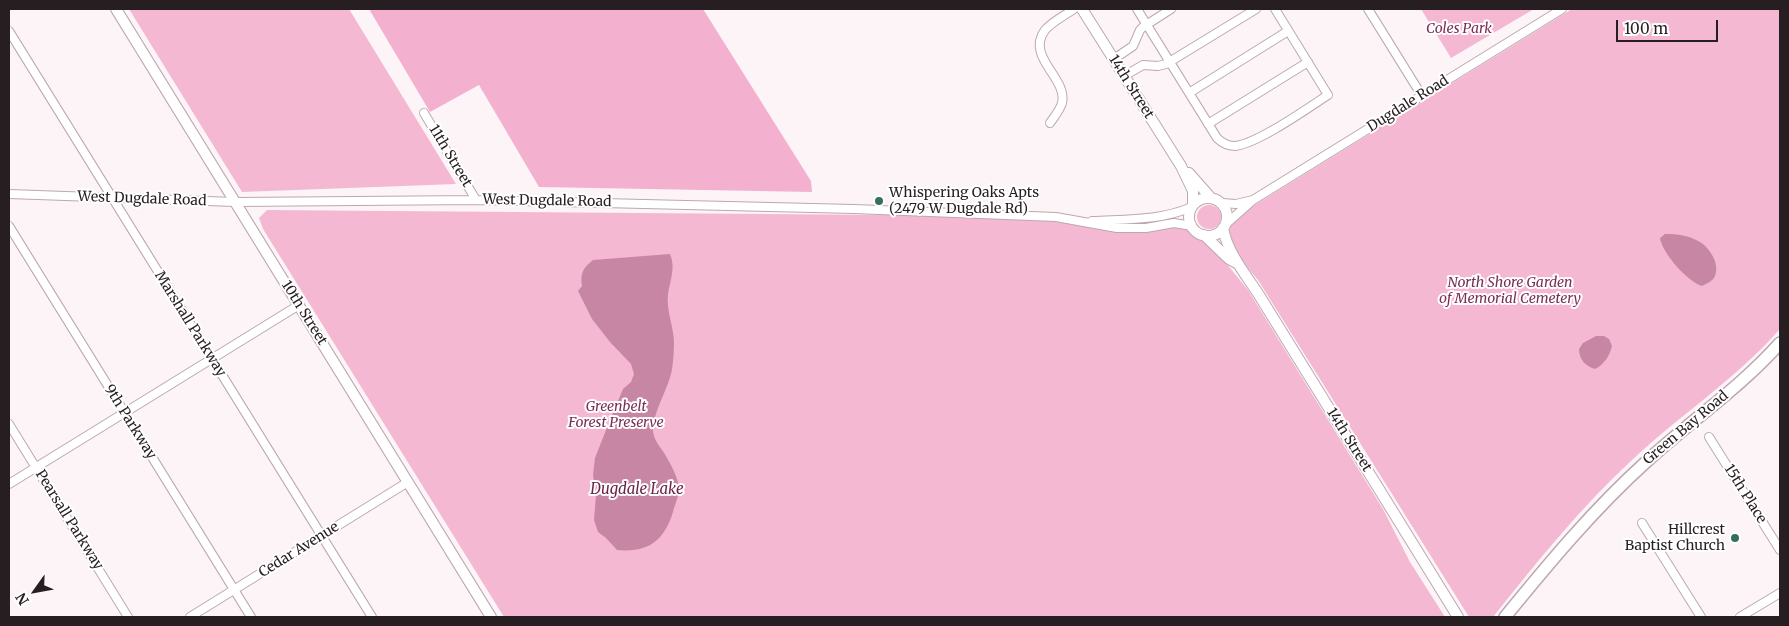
<!DOCTYPE html>
<html>
<head>
<meta charset="utf-8">
<style>
	body { margin:0 }
	#map { position:relative; width:1789px; height:626px; overflow:hidden; background:#fdf4f8; font-family:Merriweather,serif }
	canvas { display:block }
	.frame { position:absolute; inset:0; border:10px solid #261e21; pointer-events:none }
	.north { position:absolute; left:10px; top:566px; width:50px; height:50px; -webkit-text-stroke:4px #fff; paint-order:stroke; rotate:238deg; font-size:14px; font-weight:700; line-height:20px; text-align:center; color:#261e21 }
	.north::after { content:''; display:block; margin:auto; width:18px; height:22px; background:#261e21; clip-path:polygon(50% 0,100% 100%,50% 72%,0 100%) }
	.scale { position:absolute; left:1616px; top:20px; width:102px; height:22px; box-sizing:border-box; border:2px solid #261e21; border-top:0; padding-left:6px; font-size:15px; line-height:18px; white-space:nowrap; color:#261e21; -webkit-text-stroke:4px #fff; paint-order:stroke }
</style>
</head>
<body>
<div id="map">
<canvas width="1789" height="626"></canvas>
<div class="frame"></div>
<div class="north">N</div>
<div class="scale">100 m</div>
</div>
<script>
const c = document.querySelector('canvas').getContext('2d');
c.lineJoin = 'round';
function fill(path, color) { c.fillStyle = color; c.fill(path, 'evenodd'); }
function trace(path, color, width, dash) { c.strokeStyle = color; c.lineWidth = width; c.lineCap = dash ? 'butt' : 'round'; c.setLineDash(dash || []); c.stroke(path); }
function write(font, color, halo, rows, align = 'center') {
  c.font = font + ' Merriweather,serif'; c.lineWidth = 4; c.setLineDash([]); c.textBaseline = 'middle'; c.strokeStyle = halo; c.fillStyle = color; for (const [text, x, y, turn = 0] of rows) {
    c.save(); c.translate(x, y); c.rotate((+turn || 0) * Math.PI / 180); c.textAlign = isNaN(turn) ? turn : align; if (halo) c.strokeText(text, 0, 0); c.fillText(text, 0, 0); c.restore();
  }
}
fill(new Path2D(`
	M129,9H349L456,184L242,192Z
	M1421,9H1534L1451,58Z
	M1572,9H1780V329C1736,379 1680,415 1632,460C1580,508 1537,562 1493,617H1469L1258,280C1250,270 1224,242 1230,229C1232,222 1240,216 1245,211Z
	M1197 217a12 12 0 1 1 24 0a12 12 0 1 1-24 0Z
	M267,210L1013,216L1139,233L1181,225L1191,230L1217,252L1248,290L1383,509L1410,562L1445,617H504L263,229L259,218Z`), '#f5b8d3');
fill(new Path2D(`
	M369,9H703L811,181L812,192L539,187L479,85L430,112Z`), '#f4b1cf');
fill(new Path2D(`
	M1665,234C1678,234 1688,235 1700,242C1710,248 1720,264 1715,276C1713,281 1706,284 1702,286C1688,282 1662,253 1660,238Z
	M670,254C676,268 670,280 668,294C666,311 674,327 674,343C674,352 673,362 672,370C668,389 655,408 653,428C652,440 662,448 667,458C672,466 677,477 679,486C680,495 675,503 673,512C664,541 648,553 617,550L606,538L598,532L594,520L596,495L593,475L595,458L608,425L623,389L631,382L634,374L631,364L610,342L592,319L578,291L582,286C580,273 583,268 593,260Z
	M1596,336H1604L1609,339L1612,346C1610,355 1604,365 1595,369C1585,366 1579,359 1579,349L1583,343Z`), '#c787a4');
const minor = new Path2D(`
	M1137,9L1217,138C1222,143 1227,146 1235,146C1257,144 1308,108 1328,95L1275,9
	M1368,9L1422,96
	M9,31L372,617
	M1114,59L1133,46L1140,30L1143,27L1171,9
	M1124,76L1143,65L1158,66L1166,64L1256,9
	M1189,93L1288,31
	M424,113L476,200
	M1050,123C1054,117 1060,110 1062,103C1068,78 1025,57 1045,30C1053,21 1064,16 1074,9
	M1208,124L1308,62
	M9,194L235,202L476,200L854,209L1056,217L1117,228H1146L1174,223L1192,226
	M1222,203L1236,204L1253,200
	M1092,221C1126,219 1159,221 1192,207
	M1226,224L1253,200L1562,9
	M9,226L251,617
	M9,424L128,617
	M1709,437L1780,550
	M9,484L299,305
	M1642,523L1701,617
	M190,617L408,482
	M1740,617L1780,593`);
const tertiary = new Path2D(`
	M116,9L491,617
	M1082,9L1181,166L1193,191V205
	M1189,173L1211,198
	M1189 217a19 19 0 1 1 38 0a19 19 0 1 1-38 0Z
	M1223,228C1227,252 1246,275 1259,295L1458,617
	M1204,235L1229,259L1238,264`);
const secondary = new Path2D(`
	M1505,617C1549,563 1594,509 1646,462C1690,421 1740,388 1780,343`);
trace(minor, '#bca8b0', 10);
trace(tertiary, '#bca8b0', 12);
trace(secondary, '#bca8b0', 14);
trace(minor, '#fff', 8);
trace(tertiary, '#fff', 10);
trace(secondary, '#fff', 11);
for (const [x, y, r, color] of [
	[879,201,5,"#32715e"],
	[1735,538,5,"#32715e"]
]) { const dot = new Path2D(); dot.arc(x, y, r, 0, 2 * Math.PI); c.fillStyle = color; c.fill(dot); trace(dot, '#fff', 2); }
write('italic 14px', '#7a2d55', '#fff', [
	["Coles Park",1459,29],
	["North Shore Garden",1510,283],
	["of Memorial Cemetery",1510,299],
	["Greenbelt",616,407],
	["Forest Preserve",616,423]
]);
write('14px', '#261e21', '#fff', [
	["14th Street",1131,87,58],
	["Dugdale Road",1408,104,-32],
	["11th Street",450,156,59],
	["West Dugdale Road",142,199,2],
	["West Dugdale Road",547,201,1],
	["10th Street",304,313,58],
	["Marshall Parkway",190,324,58],
	["9th Parkway",130,422,58],
	["Green Bay Road",1686,428,-40],
	["14th Street",1349,440,58],
	["15th Place",1745,494,58],
	["Pearsall Parkway",69,520,58],
	["Cedar Avenue",299,550,-32]
]);
write('14px', '#261e21', '#fff', [
	["Whispering Oaks Apts",889,193],
	["(2479 W Dugdale Rd)",889,209],
	["Hillcrest",1725,530,"right"],
	["Baptist Church",1725,546,"right"]
], 'left');
write('italic 15px', '#6e234b', '#fff', [
	["Dugdale Lake",637,490]
]);
</script>
</body>
</html>
